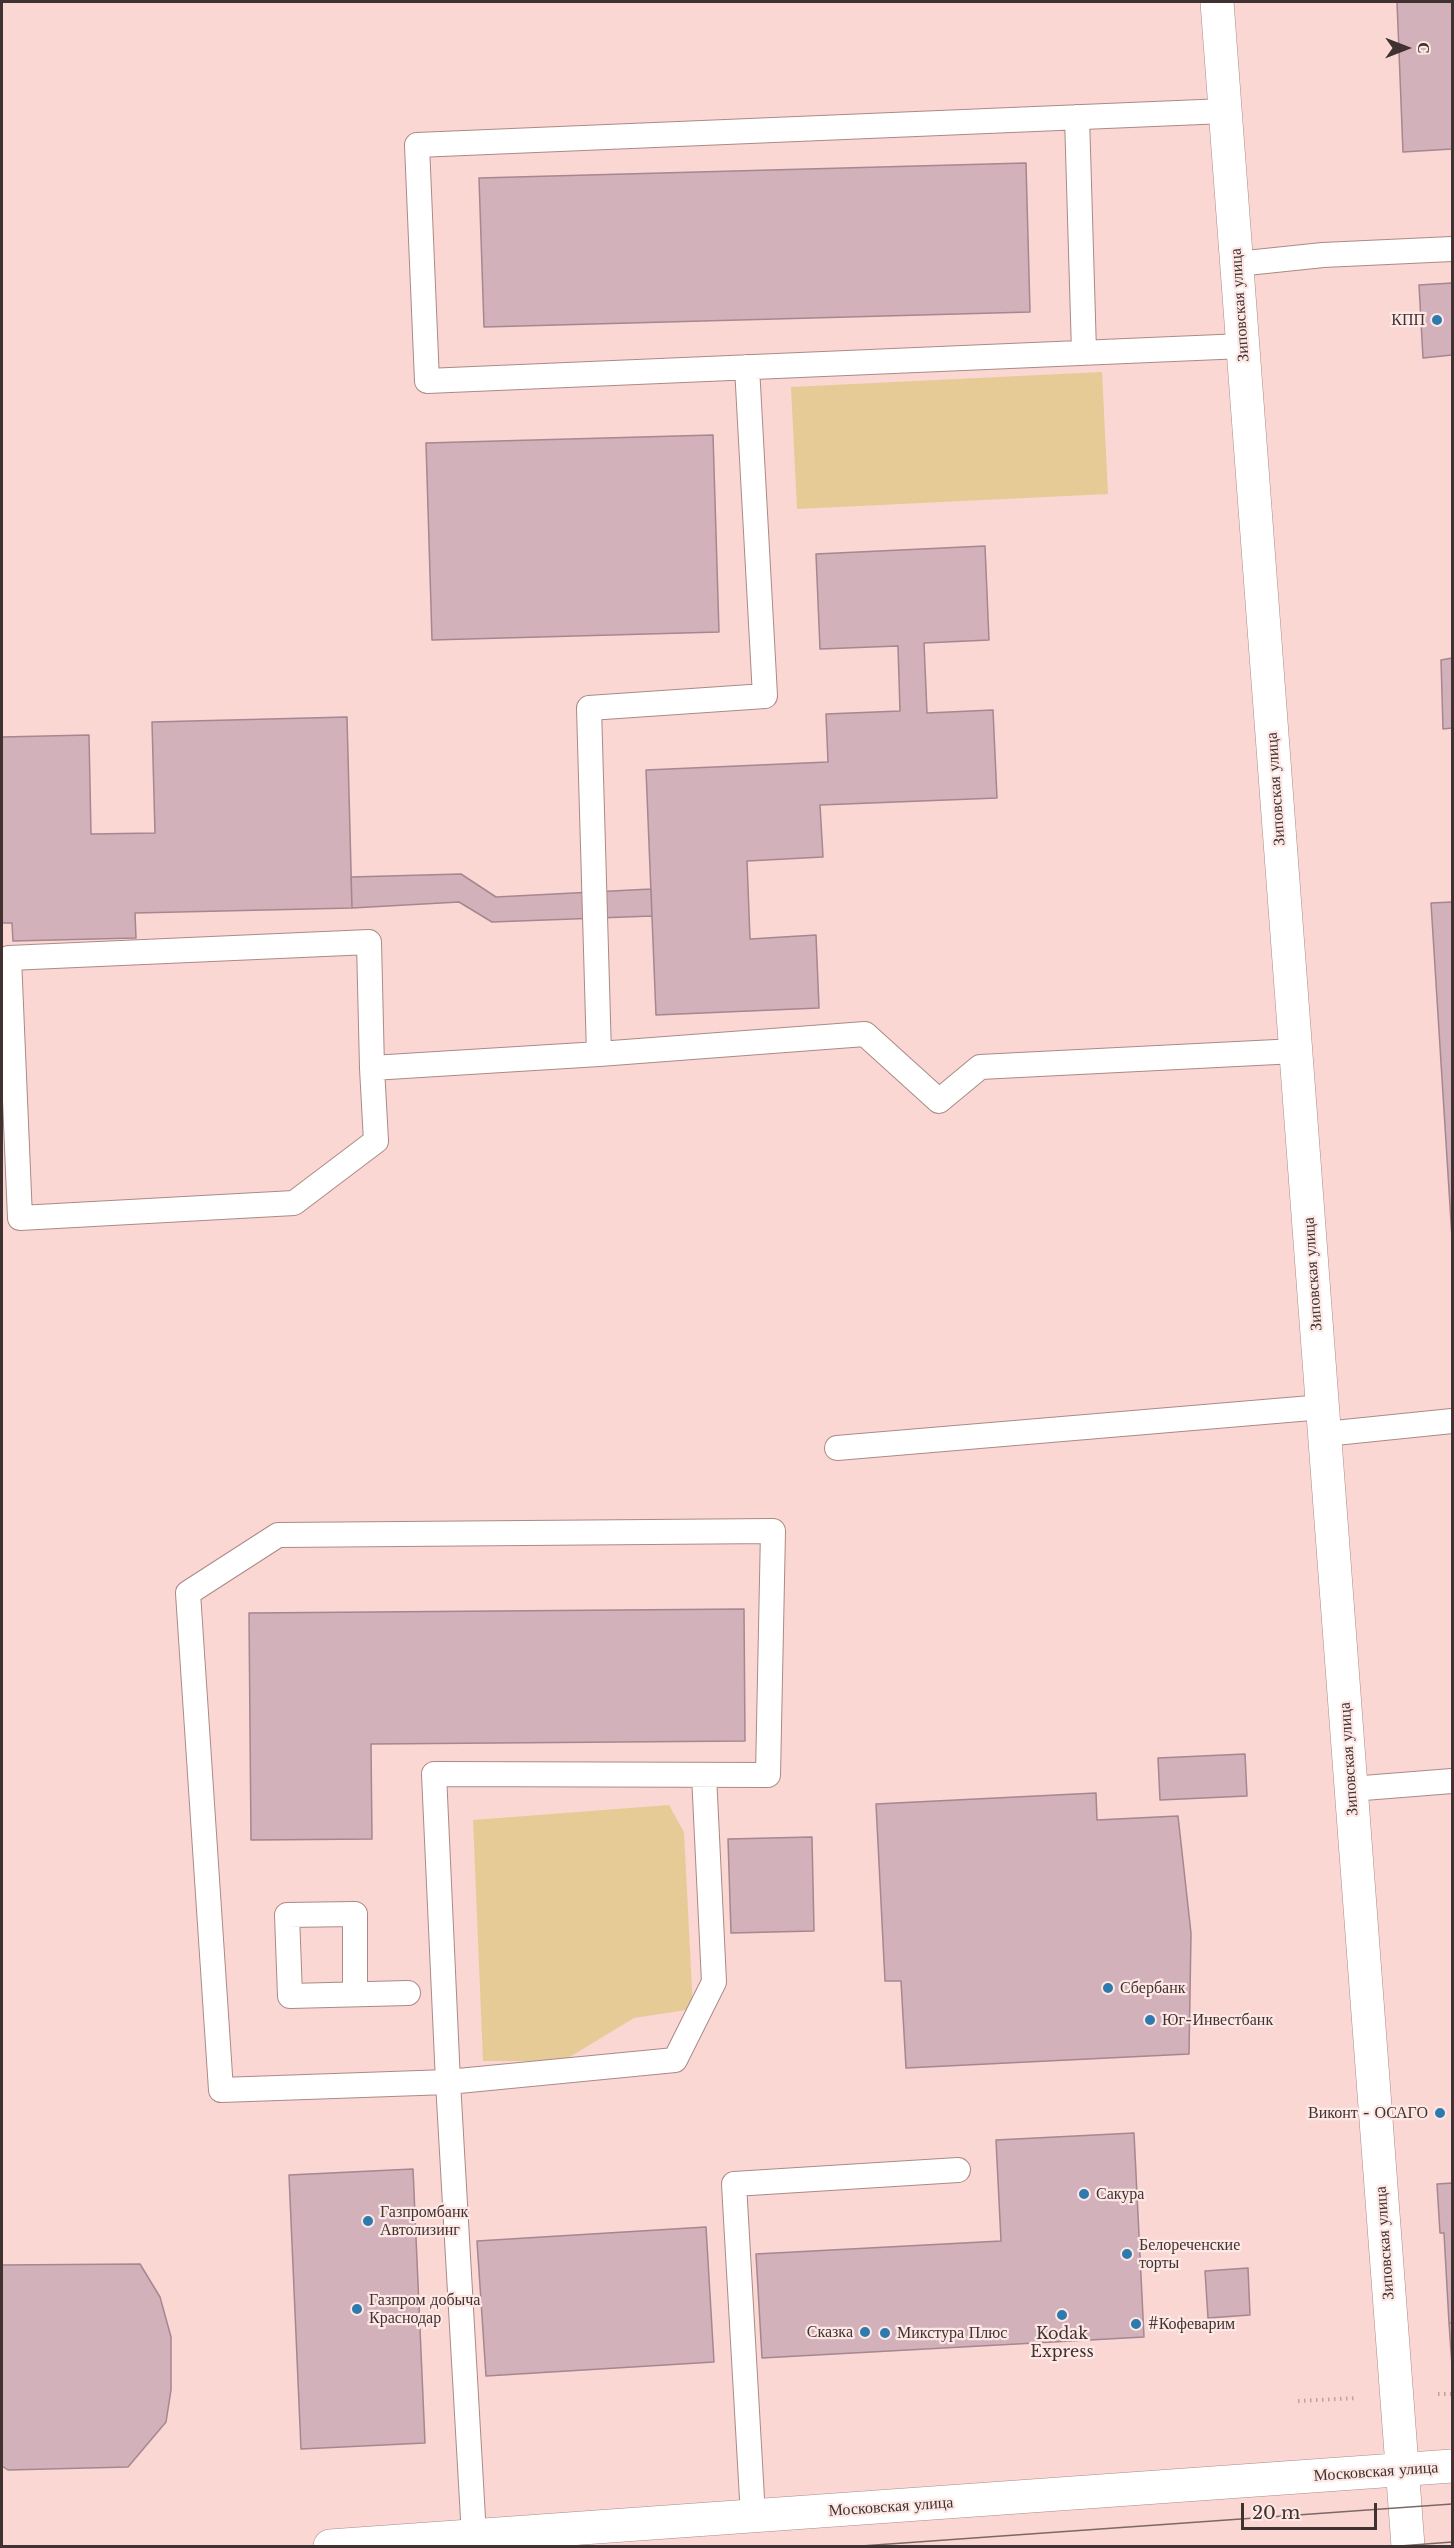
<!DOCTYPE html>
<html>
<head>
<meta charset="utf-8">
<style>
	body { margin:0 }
	#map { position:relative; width:1454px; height:2548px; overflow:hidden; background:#fad7d2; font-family:"Libre Baskerville",serif }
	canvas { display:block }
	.frame { position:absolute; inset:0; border:3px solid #403231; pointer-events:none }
	.north { position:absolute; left:1376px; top:18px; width:60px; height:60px; -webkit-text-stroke:4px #fde8e5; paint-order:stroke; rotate:90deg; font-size:16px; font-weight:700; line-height:24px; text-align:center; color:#403231 }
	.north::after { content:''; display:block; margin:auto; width:21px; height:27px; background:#403231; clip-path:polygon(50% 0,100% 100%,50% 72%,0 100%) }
	.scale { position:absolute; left:1241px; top:2503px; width:136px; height:27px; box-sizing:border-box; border:3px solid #403231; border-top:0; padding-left:8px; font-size:18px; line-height:21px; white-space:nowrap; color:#403231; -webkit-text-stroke:4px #fde8e5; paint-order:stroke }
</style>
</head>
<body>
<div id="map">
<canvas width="1454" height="2548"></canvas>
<div class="frame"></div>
<div class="north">С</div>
<div class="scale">20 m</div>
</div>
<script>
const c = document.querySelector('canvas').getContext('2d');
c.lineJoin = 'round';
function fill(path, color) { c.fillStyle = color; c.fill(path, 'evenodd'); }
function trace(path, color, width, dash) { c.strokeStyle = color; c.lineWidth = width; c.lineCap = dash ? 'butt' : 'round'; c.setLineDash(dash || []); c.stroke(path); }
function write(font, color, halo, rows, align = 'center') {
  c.font = font + ' "Libre Baskerville",serif'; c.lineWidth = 4.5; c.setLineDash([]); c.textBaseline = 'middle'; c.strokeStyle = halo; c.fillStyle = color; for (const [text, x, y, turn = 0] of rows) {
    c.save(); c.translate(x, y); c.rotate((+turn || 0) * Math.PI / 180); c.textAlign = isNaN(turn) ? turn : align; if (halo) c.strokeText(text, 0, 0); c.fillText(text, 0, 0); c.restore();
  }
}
fill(new Path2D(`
	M1102,372L1108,494L797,509L791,387Z
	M669,1805L684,1832L693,2009L634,2018L563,2061H483L473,1820Z`), '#e6cb97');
const building = new Path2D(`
	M1397,2H1452V149L1403,152Z
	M1026,163L1030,312L484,327L479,178Z
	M1452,283V355L1423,358L1419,285Z
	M713,435L719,632L432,640L426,443Z
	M985,546L989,640L924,643L927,713L993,710L997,798L820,805L823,857L747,861L750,939L816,935L819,1008L656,1015L646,770L828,762L826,714L900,711L898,646L820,649L816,554Z
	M1452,658V728L1443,729L1441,660Z
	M347,717L352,908L135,913L136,938L13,941L12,923H2V737L89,735L91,834L155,833L152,722Z
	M461,874L496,897L651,889L652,916L492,922L459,902L352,908L351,877Z
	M1452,902V1238L1431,903Z
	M744,1609L745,1741L371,1744L372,1839L251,1840L249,1613Z
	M1245,1754L1247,1796L1160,1800L1158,1758Z
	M1096,1793L1097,1820L1178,1816L1191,1933L1189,2054L906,2068L901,1981H885L876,1804Z
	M812,1837L814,1931L731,1933L728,1839Z
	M1134,2133L1144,2337L762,2358L756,2254L1001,2241L996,2140Z
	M413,2169L425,2443L301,2449L289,2175Z
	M1452,2183V2323H1449L1444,2233H1440L1437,2184Z
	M706,2227L714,2362L486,2376L477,2241Z
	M140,2264L160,2297L171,2337V2390L166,2422L128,2467L8,2470L2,2466V2265Z
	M1248,2268L1250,2315L1208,2318L1205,2271Z
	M1449,2323H1452V2366Z`);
fill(building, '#d2b1bb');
trace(building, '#a68690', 1.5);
const lane = new Path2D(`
	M1225,111L417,145L427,381L1243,346
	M1077,117L1084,352
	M1237,264L1323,255L1452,249
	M747,367L765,696L589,708L599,1054L865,1034L939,1101L980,1067L1296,1051
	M372,1068L376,1141L294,1203L20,1218L9,958L369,942L372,1068L599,1054
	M1325,1434L1452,1421
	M837,1448L1323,1407
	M1351,1789L1452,1781
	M355,1994V1914L287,1915L290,1996L408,1993
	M753,2516L734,2184L958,2170
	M474,2536L448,2082L221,2090L188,1593L278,1535L773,1531L768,1775L434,1774L448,2082L675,2060L714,1982L704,1775`);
const secondary = new Path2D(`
	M1217,2L1408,2546
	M330,2546L1452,2466`);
trace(lane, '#ab8a86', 26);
trace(secondary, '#ab8a86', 34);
trace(new Path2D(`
	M1438,2394H1452
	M1298,2401L1356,2398`), '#bea29e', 4, [1.5, 4.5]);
trace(lane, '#fff', 24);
trace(secondary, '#fff', 33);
trace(new Path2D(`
	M861,2546L1452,2504
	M1400,2546L1452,2542`), '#7c6865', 1.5);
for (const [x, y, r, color] of [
	[1437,320,6,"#2f7aad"],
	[1108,1988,6,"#2f7aad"],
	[1150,2020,6,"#2f7aad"],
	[1440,2113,6,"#2f7aad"],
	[1084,2194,6,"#2f7aad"],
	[368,2221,6,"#2f7aad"],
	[1127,2254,6,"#2f7aad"],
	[357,2309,6,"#2f7aad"],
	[1062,2315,6,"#2f7aad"],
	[1136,2324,6,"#2f7aad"],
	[865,2332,6,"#2f7aad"],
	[885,2333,6,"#2f7aad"]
]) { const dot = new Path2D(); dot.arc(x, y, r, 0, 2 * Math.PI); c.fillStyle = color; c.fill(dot); trace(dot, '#fde8e5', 2); }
write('16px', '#403231', '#fde8e5', [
	["Зиповская улица",1240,305,-94],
	["Зиповская улица",1276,789,-94],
	["Зиповская улица",1313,1274,-94],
	["Зиповская улица",1349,1759,-94],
	["Зиповская улица",1385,2243,-94],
	["Московская улица",1376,2472,-4],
	["Московская улица",891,2507,-4]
]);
write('16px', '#403231', '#fde8e5', [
	["КПП",1425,320,"right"],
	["Сбербанк",1120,1988],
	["Юг-Инвестбанк",1162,2020],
	["Виконт - ОСАГО",1428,2113,"right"],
	["Сакура",1096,2194],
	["Газпромбанк",380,2212],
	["Автолизинг",380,2230],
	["Белореченские",1139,2245],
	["торты",1139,2263],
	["Газпром добыча",369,2300],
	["Краснодар",369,2318],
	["#Кофеварим",1148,2324],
	["Сказка",853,2332,"right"],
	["Микстура Плюс",897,2333],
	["Kodak",1062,2334,"center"],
	["Express",1062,2352,"center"]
], 'left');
</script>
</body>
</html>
